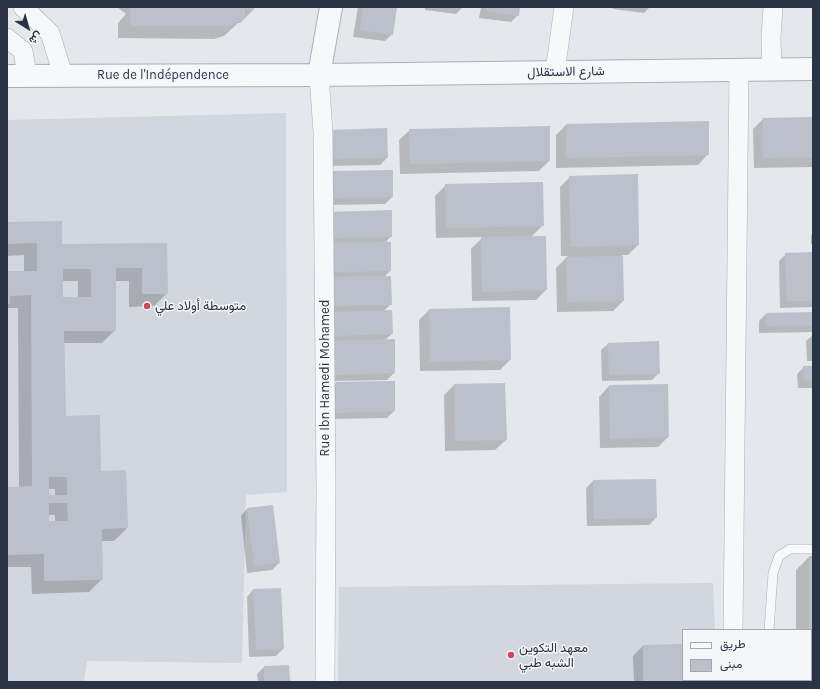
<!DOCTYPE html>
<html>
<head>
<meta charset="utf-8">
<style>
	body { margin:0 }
	#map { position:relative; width:820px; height:689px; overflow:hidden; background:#e4e7ec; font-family:Karla,Vazirmatn,sans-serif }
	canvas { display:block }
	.frame { position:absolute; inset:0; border:8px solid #2b3445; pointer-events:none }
	.legend { position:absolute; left:682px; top:629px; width:130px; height:52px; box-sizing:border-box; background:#f4f6f9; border:1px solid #a4a8b1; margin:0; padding:5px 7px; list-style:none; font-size:12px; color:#2b3445 }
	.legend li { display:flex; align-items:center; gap:8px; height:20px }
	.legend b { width:20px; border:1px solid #a4a8b1 }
	.north { position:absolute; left:8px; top:8px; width:40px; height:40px; -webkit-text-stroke:3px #f4f6f9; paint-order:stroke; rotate:143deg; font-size:11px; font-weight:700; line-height:16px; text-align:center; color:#2b3445 }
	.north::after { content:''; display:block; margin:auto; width:14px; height:18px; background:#2b3445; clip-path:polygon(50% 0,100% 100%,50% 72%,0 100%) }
</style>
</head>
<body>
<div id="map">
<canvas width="820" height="689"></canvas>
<div class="frame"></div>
<ul class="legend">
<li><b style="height:5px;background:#f7f8fa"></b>طريق</li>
<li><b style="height:11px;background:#bbc0ca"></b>مبنى</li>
</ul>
<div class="north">ش</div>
</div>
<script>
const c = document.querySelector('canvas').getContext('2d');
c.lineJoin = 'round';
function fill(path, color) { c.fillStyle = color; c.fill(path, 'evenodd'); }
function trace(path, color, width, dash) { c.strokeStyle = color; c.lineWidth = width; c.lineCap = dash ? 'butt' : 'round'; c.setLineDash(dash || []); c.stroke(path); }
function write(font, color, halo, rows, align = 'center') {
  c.font = font + ' Karla,Vazirmatn,sans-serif'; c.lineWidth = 3; c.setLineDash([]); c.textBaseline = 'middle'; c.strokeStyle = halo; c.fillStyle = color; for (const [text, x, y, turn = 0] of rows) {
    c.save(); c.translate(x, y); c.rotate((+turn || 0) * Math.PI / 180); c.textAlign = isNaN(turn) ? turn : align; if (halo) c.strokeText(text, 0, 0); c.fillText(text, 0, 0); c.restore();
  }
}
fill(new Path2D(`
	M286,113L287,492L246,495L242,663L87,661L84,682H7V120Z
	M713,583L715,630H683V680H717V682H338L339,587Z`), '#d2d6de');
fill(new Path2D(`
	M117,7H253V10L240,23H238L224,36L214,39L118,38V23L126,14Z
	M358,7H396L392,34L385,41L353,37Z
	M425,7H463L456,14L425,10Z
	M481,7H519L518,15L511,22L479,18Z
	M613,7H650L644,13L613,9Z
	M813,118V167L754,168L753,129L763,119Z
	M708,122V154L698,165L556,168V135L566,125Z
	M410,130L549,161L539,171L400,174L399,140Z
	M331,131L387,158L380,165L325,166Z
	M334,172L392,197L385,204L328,205L327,179Z
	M570,177L638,245L628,255H622L623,301L613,311L557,312L556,268L568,256H561L560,187Z
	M446,185L543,225L531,237L546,290L536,300L472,301L471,249L483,237L436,238L435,196Z
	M321,219L391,236L385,243L390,271L384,277L391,304L383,312L392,334L385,340L394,373L387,380L328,381Z
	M7,223L61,245L166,244L167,293L154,306L129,307V281H115V330L102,343H64L65,418L100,472L127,528L114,541H101L102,579L89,592L32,594L31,567H7V488L19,487L18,308H7V272H24V255L7,256ZM62,281H78V298H62ZM48,489H55V496H48ZM48,515H55V522H48Z
	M813,233V244H811V235Z
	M813,253V307L780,308L779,261L786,254Z
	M509,308L510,360L500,370L420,371L419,320L429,310Z
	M813,313V332L759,333V321L766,314Z
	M813,335V361H807L806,341Z
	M608,344L659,373L652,380L602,381L601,350Z
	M804,367H813V388H798L797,374Z
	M336,383L394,411L387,418L330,419L329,390Z
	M454,385L506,440L495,450L445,451L444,395Z
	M667,385L668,437L658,447L600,448L599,397L609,386Z
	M593,481L656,518L649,525L587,526L586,488Z
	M247,509L279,563L272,570L247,573L241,516Z
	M809,557H813V668H811V630H796V570Z
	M253,590L283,649L276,656L249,657L247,597Z
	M683,645V680H691V682H634L633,656L643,646Z
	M264,667L289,682H258L257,674Z`), '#0003');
fill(new Path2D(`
	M146,7H254V10L245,9V15L238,23L228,26H131L130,9Z
	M363,7H397L393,35L360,30Z
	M486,7H520L519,16L486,11Z
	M813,117V157L763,158V118Z
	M709,121V155L566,158V124Z
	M550,126V161L410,164L409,129Z
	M387,128L388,158L331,159V130Z
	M393,170V197L334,198L333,171Z
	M638,174L639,245L571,247L569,176Z
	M543,182L544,226L446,228L445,184Z
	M392,210V237L328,238V212Z
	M62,221V244L167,243L168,294H142V268H116V331H64L66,416L100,415L101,471L126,470L128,528L102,529L103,580L44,581V554L7,555V487L32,486L31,295L10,296V304H7V271H37V243L7,244V222ZM63,269H91V297H63ZM49,477H67V495H49ZM49,503H67L68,521H49Z
	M546,236L547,290L482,292L481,237Z
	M391,242V271L328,272V243Z
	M813,252V301H787L785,253Z
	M623,256L624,301L567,302L566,257Z
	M391,276L392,305L331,306V277Z
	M510,307L511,360L430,362L429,309Z
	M392,310L393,334L333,336V312Z
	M813,312V325L766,326V313Z
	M395,339V373L334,375V341Z
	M659,341L660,374L609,375L608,343Z
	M803,366H813V381H804Z
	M395,381V411L336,413V382Z
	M505,383L507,440L455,441L454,384Z
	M668,384L669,437L610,439L609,385Z
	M656,479L657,518L594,519L593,480Z
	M273,505L280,563L254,566L247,508Z
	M809,556H813V656H811V630H809Z
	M281,588L284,649L256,650L253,589Z
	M683,644V680H692V682H643V645Z
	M289,665L290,682H264V666Z`), '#bbc0ca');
const service = new Path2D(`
	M769,630L773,573L779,556L790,549H813
	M770,680V682`);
const minor = new Path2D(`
	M23,7L50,33L63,75
	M7,38L23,51L27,75
	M772,70L771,37L773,7
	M555,72L564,7
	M319,75L323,132L326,490L325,682
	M733,630L739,70
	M732,682V680`);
const tertiary = new Path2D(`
	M319,75L331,7
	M7,76L319,75L813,69`);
trace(service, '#a9aeb7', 10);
trace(minor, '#a9aeb7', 20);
trace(tertiary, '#a9aeb7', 24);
trace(service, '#f7f8fa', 9);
trace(minor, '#f7f8fa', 19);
trace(tertiary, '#f7f8fa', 22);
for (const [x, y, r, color] of [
	[147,306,4,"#d1495b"],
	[511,655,4,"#d1495b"]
]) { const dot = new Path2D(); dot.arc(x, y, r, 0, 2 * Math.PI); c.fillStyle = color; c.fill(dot); trace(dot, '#f4f6f9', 1.5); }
write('13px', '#2b3445', '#f4f6f9', [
	["شارع الاستقلال",566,72,-1],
	["Rue de l'Indépendence",163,75],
	["Rue Ibn Hamedi Mohamed",325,378,-90]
]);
write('13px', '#2b3445', '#f4f6f9', [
	["متوسطة أولاد علي",155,306],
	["معهد التكوين",519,648],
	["الشبه طبي",519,663]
], 'left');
</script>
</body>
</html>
